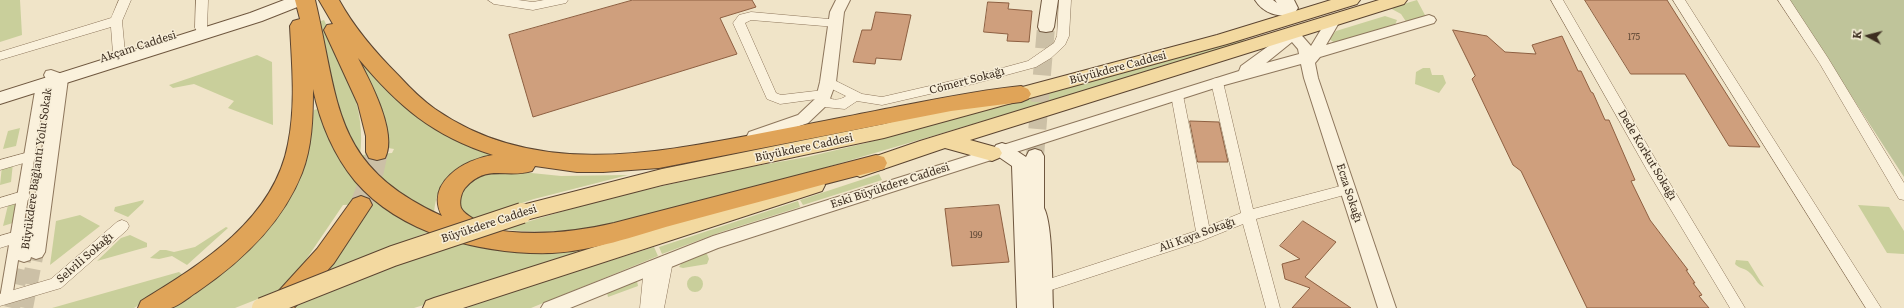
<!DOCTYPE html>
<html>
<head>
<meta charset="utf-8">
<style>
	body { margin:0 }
	#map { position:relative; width:1904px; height:308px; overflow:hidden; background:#f0e4c8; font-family:Literata,serif }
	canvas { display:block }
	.north { position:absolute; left:1848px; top:16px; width:40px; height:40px; -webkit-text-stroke:3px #f7eed8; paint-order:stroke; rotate:277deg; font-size:11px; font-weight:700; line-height:16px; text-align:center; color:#3d2e20 }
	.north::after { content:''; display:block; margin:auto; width:14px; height:18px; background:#3d2e20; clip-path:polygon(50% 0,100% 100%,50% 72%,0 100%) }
</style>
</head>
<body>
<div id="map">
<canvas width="1904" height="308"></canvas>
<div class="north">K</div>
</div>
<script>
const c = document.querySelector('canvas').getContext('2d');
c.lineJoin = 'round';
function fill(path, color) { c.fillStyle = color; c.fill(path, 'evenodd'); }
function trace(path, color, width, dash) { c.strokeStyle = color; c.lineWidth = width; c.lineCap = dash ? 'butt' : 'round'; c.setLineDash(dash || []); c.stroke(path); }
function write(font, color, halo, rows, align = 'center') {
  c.font = font + ' Literata,serif'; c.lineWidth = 3; c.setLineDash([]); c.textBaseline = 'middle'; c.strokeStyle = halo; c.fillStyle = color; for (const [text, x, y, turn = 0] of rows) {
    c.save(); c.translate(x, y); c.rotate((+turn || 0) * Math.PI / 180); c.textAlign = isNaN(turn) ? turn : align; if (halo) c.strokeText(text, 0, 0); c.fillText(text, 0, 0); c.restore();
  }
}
fill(new Path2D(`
	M0,0H20L22,35L0,42Z
	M1417,0L1426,17L1407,23L1401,14L1390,8Z
	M1385,16L1397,20L1395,25L1335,43L1329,39L1336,31Z
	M324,20C343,58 367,112 360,155L392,153L394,149L388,148L379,100L361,63L365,61L493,153L492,156C457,165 437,175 434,214L396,195L358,156L336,104L318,22Z
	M1243,39L1245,42C1108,84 971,125 834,165C785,179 735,194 685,207C627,222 564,238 503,229L608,198L739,169L807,157L866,143Z
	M257,55L272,62L273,125L228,108L234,101L194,84L173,88L169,85Z
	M1423,68H1430L1432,75H1443L1446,83L1439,93L1415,84L1416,72Z
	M321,108C329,130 336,155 350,175C366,197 410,216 434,230L319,274L371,204L343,205L301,267L278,291L235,308H165L223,270L311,133L314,110Z
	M20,128L16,146L3,149L8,131Z
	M13,163L11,182L0,185L2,166Z
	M492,169L561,176L628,175L534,199L465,222L459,218L461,185Z
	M879,174L882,180L803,205L800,200Z
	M144,200L143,203L128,217L114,211L115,207Z
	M19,201L16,222L3,226L8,205Z
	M798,201L800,207L721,232L662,254L659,247Z
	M1858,205L1889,207L1904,231V254L1887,253Z
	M80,215L100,226L50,265L56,221Z
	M226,227L228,228L187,265L172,256L159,259L150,258L160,250H166L174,252L195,247Z
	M130,235L147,243V247L97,261L121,238Z
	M636,238L414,308H287L382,269L462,241Z
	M654,247L658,256L531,308H468L471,304Z
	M702,254H707L709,259L707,264L683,268L679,267L683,261Z
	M1736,260L1748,261L1764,287C1756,284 1756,278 1750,273C1746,268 1739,269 1735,264Z
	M179,272L184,276L134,308H52Z
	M687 284a8 8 0 1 1 16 0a8 8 0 1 1-16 0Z
	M636,276L638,286L608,297L606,289Z`), '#c9cf9b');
fill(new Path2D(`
	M1789,0H1904V177Z`), '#bfc49a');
const building = new Path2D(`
	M633,0H752L756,7L720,18L737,54L533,117L509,35Z
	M1585,0H1667L1760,147L1729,146L1685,74H1631Z
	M988,2L1009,3L1008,9L1032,11L1029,42L1007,41L1008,34L984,32Z
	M876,12L911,15L901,60L876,58L875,64L853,62L862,30H871Z
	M1453,30L1487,36L1505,52L1536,54L1532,45L1562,36L1578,71H1581L1591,92L1593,93L1605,120H1609L1635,180L1631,181L1650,220L1688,270H1686L1695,283H1693L1702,295L1699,296L1709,308H1587L1521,171L1513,165L1472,79L1475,76Z
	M1190,121L1219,122L1228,162H1198Z
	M999,205L1009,262L952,266L945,209Z
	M1303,221L1336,242L1305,277L1351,308H1292L1310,288L1285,279L1282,264L1300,259L1280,246Z`);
fill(building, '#cf9f7d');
trace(building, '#8d5f41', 1);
trace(new Path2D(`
	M12,308L24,255
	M25,308L36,252`), '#ccc0a6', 16, [16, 8]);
trace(new Path2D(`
	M1035,156L1046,27`), '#ccc0a6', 18, [18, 9]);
trace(new Path2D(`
	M361,205L371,179L377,152`), '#ccc0a6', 22, [22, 11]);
const pedestrian = new Path2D(`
	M41,82L46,85L12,298L10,301L6,303L2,301L0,298L36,85Z`);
const minor = new Path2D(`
	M119,0H131L122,21L125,53L123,56H115L113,53L111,27L0,60V52L111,18Z
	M196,0H208L207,28L205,31H197L195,28Z
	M488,0H518L533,2L544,0H568L566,3L533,10L494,4Z
	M1059,0H1071L1069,36L1065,45L1051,58L1036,67L973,84L882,105L857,101L845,109L824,107L817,99L780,104L767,99L733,23L739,15L751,12L840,20L842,23L840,26L836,27L751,20L745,23L776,93L781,95L824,90L828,91L830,94L828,97C833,101 841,100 846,96L824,85L822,82L824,79H832L862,94L882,97L973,76L1028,61L1054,43L1057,36Z
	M1551,0H1563L1657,162L1745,308H1730L1647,170Z
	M1673,0H1685L1881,308H1866Z
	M1778,0H1790L1828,58L1904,183V200L1899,199L1820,64Z
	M1217,78L1221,79L1223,82L1253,209L1348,184L1353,185L1355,189L1353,193L1348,194L1256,219L1280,308H1266L1243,224L1201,241L1048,291L1043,289L1041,285L1043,281L1196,231L1171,95L1173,92H1181L1183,95L1209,226L1241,213L1211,82L1213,79Z
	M29,152L34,154L36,157L34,160L0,170V160Z
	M23,191L28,192L30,196L28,200L0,208V198Z
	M122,220L127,222L129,226L127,230L61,288L0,306V294L51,279L117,222Z
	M17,231L22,233L24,237L22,241L0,248V236Z
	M666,255L671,257L673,261L664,308H640L644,267L646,263L651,261L656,263L658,266L661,257Z`);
const tertiary = new Path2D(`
	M836,0H850L844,12L836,82L828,104L808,123L755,142L749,140L747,136L749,132L798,115L816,98L820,82L830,12Z
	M1429,15L1434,17L1436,20L1434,23L1320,57L1315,63L1318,78L1396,308H1378L1304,78L1301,64L1221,86L718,248L570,308H541L544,303L713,236L1239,71L1241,66L1274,42L1287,30L1292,28L1297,30L1311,46L1328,18L1333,16L1338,18L1340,21L1326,45ZM1292,42L1298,49L1299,54L1266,63Z
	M51,70L65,75L68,79L45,252L42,257L36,259L31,257L30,260L24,262L18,260C13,250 18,229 23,219L29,217L32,218L52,82L46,79L44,75L46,71Z`);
const secondary = new Path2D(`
	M284,0H307L305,4L262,21L0,104V92L250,13Z
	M1042,0H1058L1054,27L1052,31L1046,32L1040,31L1038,27Z
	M1255,0H1273L1277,3L1275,0H1294L1298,8L1294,14C1279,18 1264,14 1255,0Z
	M1002,143L1008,145L1026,157L1029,151L1035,149L1041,151L1044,156V208C1053,225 1052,286 1053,308H1017L1012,166L996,155L993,150L996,145Z`);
const primary = new Path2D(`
	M1331,0H1360L1357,4L1227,44L884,138L662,185L522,221L515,219L512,213L515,207L522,205L662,169L884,124L1217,35Z
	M1379,0H1407L1404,4L970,140L999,148L1002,153L999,158L992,161L945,148L860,177L853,174L850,169L853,164L920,141Z
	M815,177L822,179L825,185L822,191L463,308H423L426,301L434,298Z`);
const motorway = new Path2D(`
	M295,0H315C340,104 331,165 442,216C425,183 464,159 493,155C433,136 398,106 358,58C370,81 398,133 385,158L377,160L369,158L366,152V136L358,104L324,30L327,25L333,24L319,0H339C355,29 376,53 399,76C410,88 422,100 435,109C534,178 652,154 762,133C802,125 841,118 880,110C927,101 973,91 1021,86L1028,89L1031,94L1028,99L1021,102L951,111L659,168L603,172H577L535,166L532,171C506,179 487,163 465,188C461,193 459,202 461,208C466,218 480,219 484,228C528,237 571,233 614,223L876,155L884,157L887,163L884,169L876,171C808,188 741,207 673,225C634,236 593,251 552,253C484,255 401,235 355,181C333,154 320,122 313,89C313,118 312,147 302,173C282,224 241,262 197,292C189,297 180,305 171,308C162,308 147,308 138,308L141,301C202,264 274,219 288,144C296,106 292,65 290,26L293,21L300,19Z
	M361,196L369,199L372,205L334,263L294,308H275L272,302L275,295L317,249L353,199Z`);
trace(pedestrian, '#8d765c', 2);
trace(minor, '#8d765c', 1);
trace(tertiary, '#8d765c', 2);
trace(secondary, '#6f573f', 2);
trace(primary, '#5b4430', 2);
trace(motorway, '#5b4430', 2);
fill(pedestrian, '#faf1dc');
fill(minor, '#faf1dc');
fill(tertiary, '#faf1dc');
fill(secondary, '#faf1dc');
fill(primary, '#f3d9a0');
fill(motorway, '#e0a458');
const primaryBridge = new Path2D(`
	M262,308L393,256L522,213`);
trace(primaryBridge, '#5b4430', 22, []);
trace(primaryBridge, '#f3d9a0', 20);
write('9px', '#624a37', null, [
	["175",1634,37],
	["199",976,235]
]);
write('11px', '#3d2e20', '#f7eed8', [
	["Akçam Caddesi",138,47,-18],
	["Büyükdere Caddesi",1118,68,-15],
	["Cömert Sokağı",967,81,-15],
	["Büyükdere Caddesi",804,148,-12],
	["Dede Korkut Sokağı",1647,155,59],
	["Büyükdere Bağlantı Yolu Sokak",37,169,-82],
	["Eski Büyükdere Caddesi",890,186,-18],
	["Ecza Sokağı",1349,193,72],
	["Büyükdere Caddesi",489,224,-18],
	["Ali Kaya Sokağı",1197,235,-20],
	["Selvili Sokağı",85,258,-41]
]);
</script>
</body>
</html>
